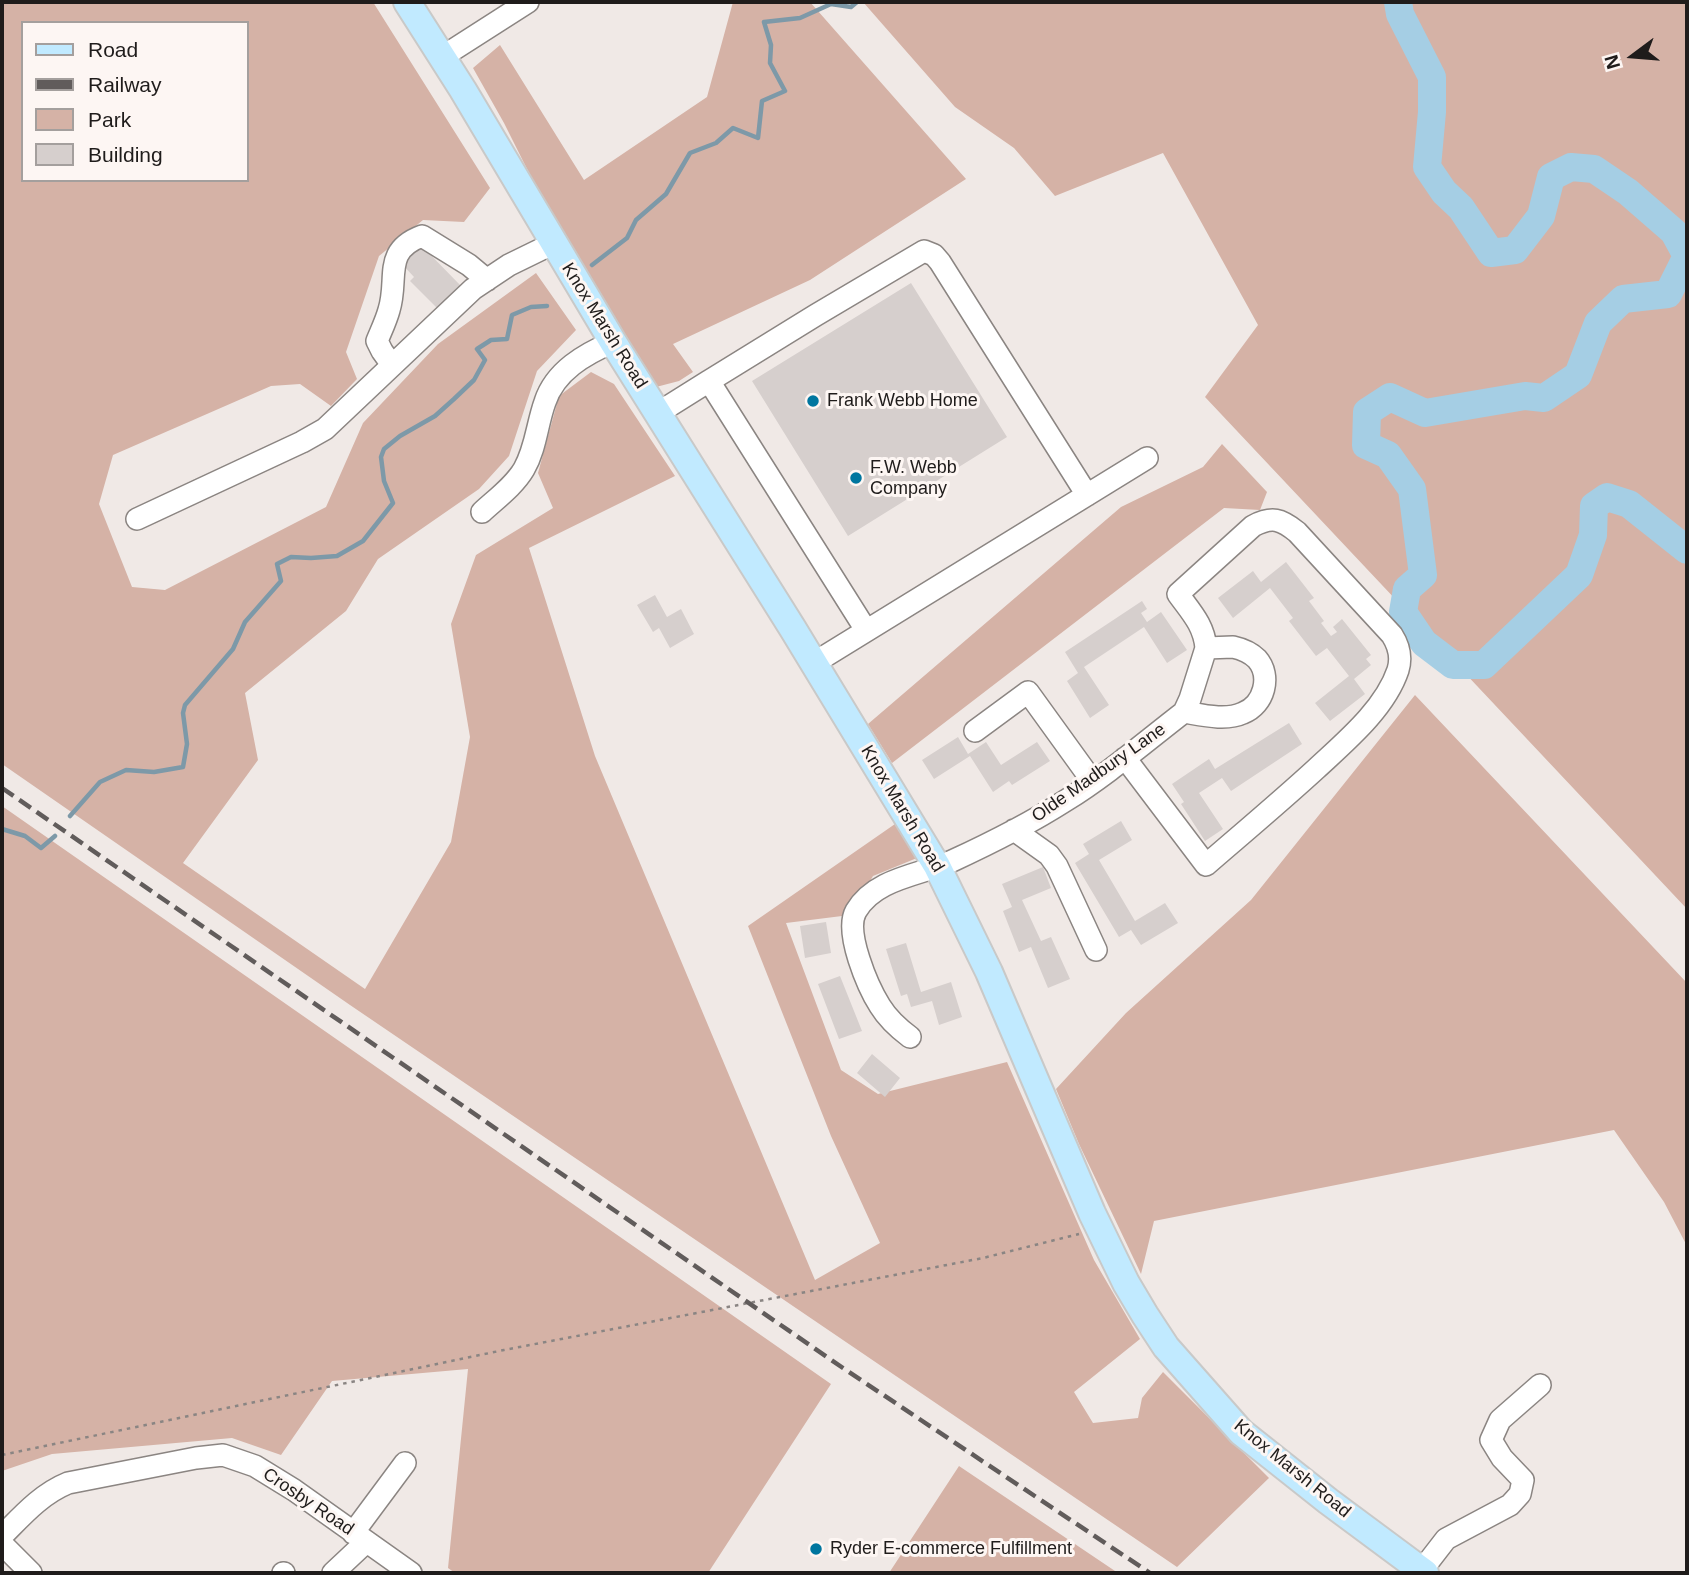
<!DOCTYPE html>
<html>
<head>
<meta charset="utf-8">
<style>
	body { margin:0 }
	#map { position:relative; width:1689px; height:1575px; overflow:hidden; background:#f0e9e6; font-family:Arial,sans-serif }
	canvas { display:block }
	.frame { position:absolute; inset:0; border:4px solid #1f1c1b; pointer-events:none }
	.legend { position:absolute; left:21px; top:21px; width:228px; height:161px; box-sizing:border-box; background:#fdf6f3; border:2px solid #a49f9d; margin:0; padding:9px 12px; list-style:none; font-size:21px; color:#1f1c1b }
	.legend li { display:flex; align-items:center; gap:14px; height:35px }
	.legend b { width:35px; border:2px solid #a49f9d }
	.north { position:absolute; left:1598px; top:21px; width:70px; height:70px; -webkit-text-stroke:5px #fdf6f3; paint-order:stroke; rotate:254deg; font-size:19px; font-weight:700; line-height:28px; text-align:center; color:#1f1c1b }
	.north::after { content:''; display:block; margin:auto; width:24px; height:32px; background:#1f1c1b; clip-path:polygon(50% 0,100% 100%,50% 72%,0 100%) }
</style>
</head>
<body>
<div id="map">
<canvas width="1689" height="1575"></canvas>
<div class="frame"></div>
<ul class="legend">
<li><b style="height:9px;background:#c1eaff"></b>Road</li>
<li><b style="height:9px;background:#615c5b"></b>Railway</li>
<li><b style="height:19px;background:#d5b2a6"></b>Park</li>
<li><b style="height:19px;background:#d6cfcd"></b>Building</li>
</ul>
<div class="north">N</div>
</div>
<script>
const c = document.querySelector('canvas').getContext('2d');
c.lineJoin = 'round';
function fill(path, color) { c.fillStyle = color; c.fill(path, 'evenodd'); }
function trace(path, color, width, dash) { c.strokeStyle = color; c.lineWidth = width; c.lineCap = dash ? 'butt' : 'round'; c.setLineDash(dash || []); c.stroke(path); }
function write(font, color, halo, rows, align = 'center') {
  c.font = font + ' Arial,sans-serif'; c.lineWidth = 6; c.setLineDash([]); c.textBaseline = 'middle'; c.strokeStyle = halo; c.fillStyle = color; for (const [text, x, y, turn = 0] of rows) {
    c.save(); c.translate(x, y); c.rotate((+turn || 0) * Math.PI / 180); c.textAlign = isNaN(turn) ? turn : align; if (halo) c.strokeText(text, 0, 0); c.fillText(text, 0, 0); c.restore();
  }
}
fill(new Path2D(`
	M2,2H373L490,188L464,222L423,220L379,256L346,352L357,379L331,406L300,384L271,386L113,455L99,504L132,587L165,590L326,507L363,423L438,344L536,273L576,330L537,371L509,456L479,489L378,559L346,611L245,693L258,760L183,863L365,989L451,842L470,737L451,624L476,555L553,508L538,473L559,396L591,372L614,384L675,476L529,548L595,756L815,1280L880,1243L831,1136L748,926L895,824L917,858L873,876L850,915L786,923L841,1070L878,1094L1007,1062L1094,1260L1140,1339L1074,1392L1093,1423L1138,1418L1142,1398L1163,1372L1269,1478L1177,1567L350,1005L2,764ZM23,23H247V180H23Z
	M733,2H810L966,179L810,280L673,344L693,372L679,381L656,387L538,191L504,123L473,68L500,45L584,180L707,97Z
	M863,2H1687V909L1205,397L1258,325L1163,153L1055,196L1014,148L955,107Z
	M1222,444L1267,492L1260,510L1224,508L892,763L868,724L1121,507L1203,467Z
	M1415,695L1687,983V1246L1664,1202L1614,1130L1154,1221L1141,1274L1079,1144L1056,1089L1126,1013L1251,900Z
	M2,806L831,1384L708,1573H455L448,1568L468,1369L332,1381L281,1455L232,1438L52,1454L2,1471Z
	M959,1466L1118,1573H889Z`), '#d5b2a6');
trace(new Path2D(`
	M592,265L627,238L636,220L666,194L690,153L716,143L733,128L758,138L762,101L785,91L770,63L771,45L764,22L800,18L831,4L851,7L857,2
	M70,816L100,782L126,770L154,772L183,767L187,744L183,713L185,705L233,649L245,622L281,581L277,564L291,557L311,558L337,556L363,541L393,503L384,481L381,457L384,449L400,436L435,416L454,399L474,380L485,360L477,349L491,340L507,339L512,315L531,307L547,306
	M2,829L25,836L41,848L55,836`), '#7d99a8', 4.5);
trace(new Path2D(`
	M1398,2L1400,14L1432,77V112L1427,167L1444,192L1461,208L1491,253L1515,250L1541,216L1551,177L1571,167L1594,169L1628,192L1674,232L1687,256L1668,294L1623,299L1598,323L1578,375L1544,398L1525,396L1425,413L1390,397L1367,412L1366,445L1388,455L1412,489L1423,575L1407,589L1403,612L1424,643L1453,665H1484L1579,575L1593,535L1594,506L1607,497L1629,504L1687,550`), '#a5cee4', 28);
fill(new Path2D(`
	M419,243L461,286L438,309L410,281L414,277L400,262Z
	M911,283L1007,437L848,536L752,381Z
	M1286,562L1314,598L1309,601L1324,621L1321,623L1331,636L1337,632L1333,627L1342,619L1371,655L1366,659L1371,665L1354,679L1365,694L1330,721L1315,703L1349,676L1327,648L1316,656L1289,621L1293,618L1270,588L1233,618L1218,598L1253,571L1261,582Z
	M655,595L667,617L681,609L694,634L670,648L659,628L653,632L637,605Z
	M1142,601L1147,609L1141,613L1147,622L1161,612L1187,650L1167,663L1144,627L1084,667L1109,705L1090,718L1067,681L1078,673L1065,652Z
	M1289,723L1302,744L1231,791L1222,778L1199,793L1223,829L1205,841L1181,804L1184,802L1172,784L1209,759L1215,769Z
	M958,737L968,754L986,742L1001,765L1037,742L1050,761L1012,785L1009,781L993,792L970,756L934,779L922,760Z
	M1121,821L1132,840L1099,860L1135,921L1165,903L1178,923L1141,945L1131,930L1119,937L1075,863L1089,854L1083,844Z
	M1043,867L1051,888L1022,900L1041,941L1051,937L1070,979L1048,988L1031,947L1019,952L1003,911L1012,907L1002,884Z
	M826,922L831,953L805,958L800,926Z
	M906,943L921,992L951,982L962,1017L939,1025L932,1001L911,1007L907,994L901,996L886,949Z
	M840,976L862,1031L839,1039L818,984Z
	M872,1054L900,1078L885,1097L857,1073Z`), '#d6cfcd');
const minor = new Path2D(`
	M442,57L528,2
	M392,365L382,351L377,341C381,331 386,321 389,310C399,278 382,251 422,236L469,265L487,280
	M709,381L816,315L924,251L934,255L940,262L1087,495
	M658,413L709,381L866,630
	M482,512C496,499 514,486 524,469C536,448 537,424 545,402C555,371 585,354 613,342
	M137,519L302,442L325,429L473,289L509,265L554,243
	M1233,647C1242,649 1250,652 1257,659C1272,676 1264,705 1243,713C1226,721 1202,715 1184,712L1190,699L1206,648Z
	M814,663L1147,458
	M975,731L1028,692L1093,782
	M1125,758L1206,865C1243,833 1280,802 1316,769C1345,742 1385,709 1398,670C1402,657 1399,646 1392,635L1297,532C1281,519 1272,516 1253,526L1178,594C1191,612 1204,625 1206,648
	M1014,830L1049,855L1057,866L1096,950
	M910,1037C898,1028 888,1019 880,1006C868,987 844,932 856,911C875,878 921,875 952,861C991,843 1029,824 1065,801C1107,775 1145,742 1184,712
	M353,1533L405,1463
	M2,1536C22,1516 41,1494 68,1483L196,1458L223,1455L255,1466L294,1490L411,1573
	M2,1544L31,1573
	M1422,1570L1446,1539L1510,1505L1520,1494L1523,1480L1502,1458L1491,1440L1500,1420L1540,1385
	M283,1573H284
	M333,1573L366,1542`);
const major = new Path2D(`
	M407,2L463,90L613,342L793,629L937,866L989,972L1092,1213L1126,1283L1145,1315L1166,1347L1241,1432L1328,1501L1425,1573`);
trace(minor, '#8b8582', 24);
trace(major, '#c9c9c8', 30);
trace(new Path2D(`
	M2,1455L504,1350L983,1258L1079,1234`), '#8a8583', 2.5, [3.5, 5]);
trace(minor, '#fff', 21);
trace(major, '#c1eaff', 26);
trace(new Path2D(`
	M2,788L843,1368L1150,1573`), '#615c5b', 4.5, [14, 7]);
for (const [x, y, r, color] of [
	[813,401,7,"#00769f"],
	[856,478,7,"#00769f"],
	[816,1549,7,"#00769f"]
]) { const dot = new Path2D(); dot.arc(x, y, r, 0, 2 * Math.PI); c.fillStyle = color; c.fill(dot); trace(dot, '#fdf6f3', 2.5); }
write('18px', '#1f1c1b', '#fdf6f3', [
	["Knox Marsh Road",604,326,58],
	["Olde Madbury Lane",1099,773,-35],
	["Knox Marsh Road",902,809,59],
	["Knox Marsh Road",1292,1469,39],
	["Crosby Road",308,1502,34]
]);
write('18px', '#1f1c1b', '#fdf6f3', [
	["Frank Webb Home",827,401],
	["F.W. Webb",870,468],
	["Company",870,489],
	["Ryder E-commerce Fulfillment",830,1549]
], 'left');
</script>
</body>
</html>
